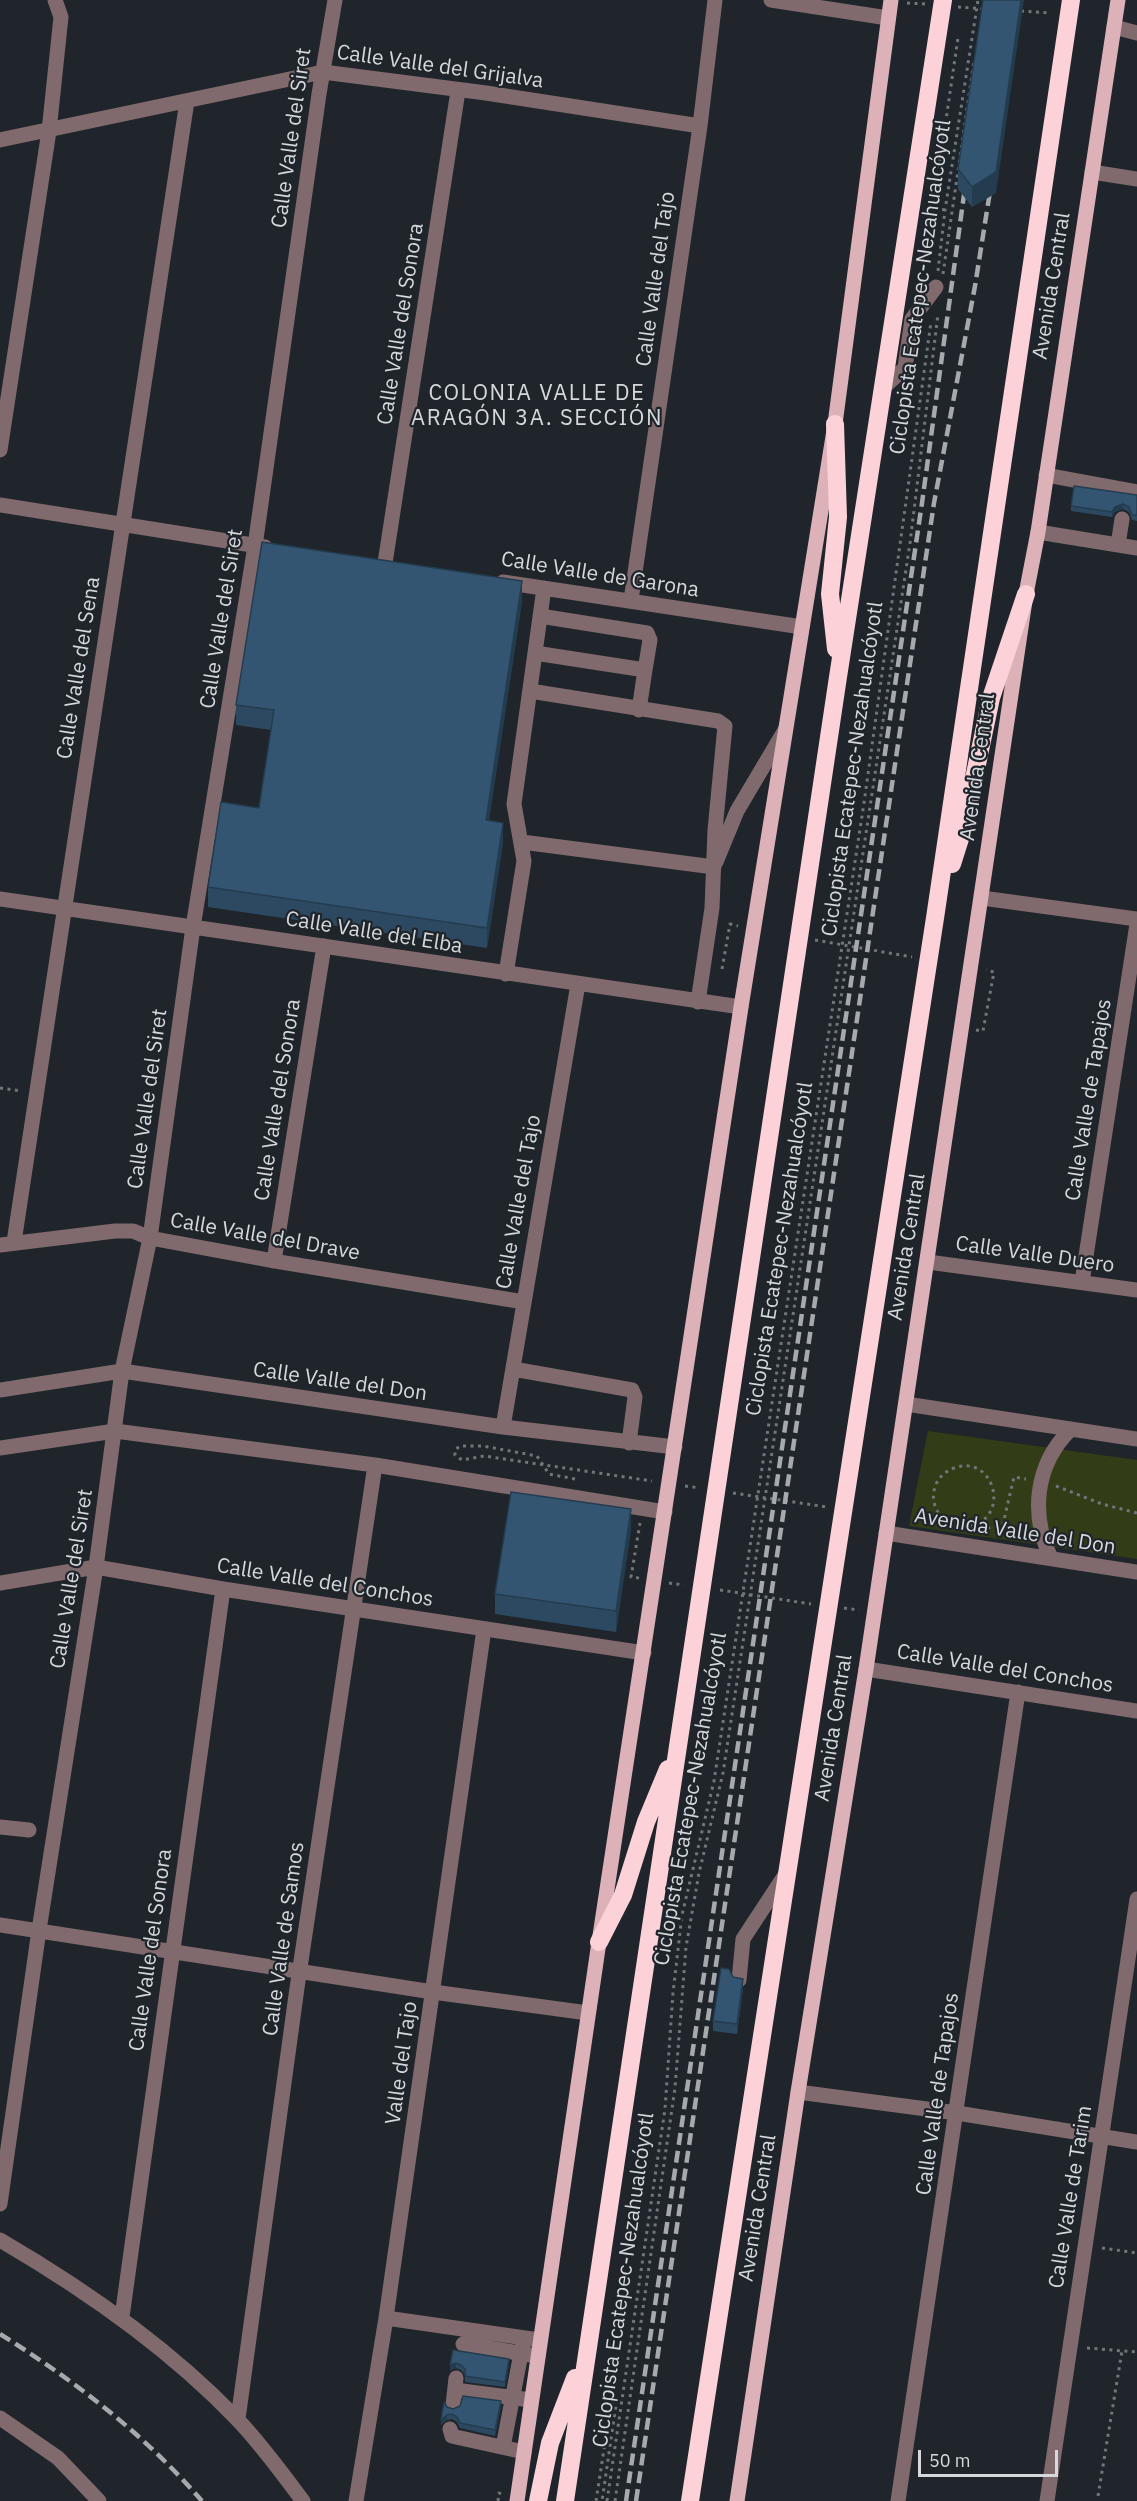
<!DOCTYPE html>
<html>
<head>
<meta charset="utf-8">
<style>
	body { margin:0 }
	#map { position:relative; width:1137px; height:2501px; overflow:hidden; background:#1f252a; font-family:"IBM Plex Sans",sans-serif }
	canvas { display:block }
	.scale { position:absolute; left:918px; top:2450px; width:140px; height:27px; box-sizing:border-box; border:3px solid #d5d9dc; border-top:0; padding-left:8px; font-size:18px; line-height:21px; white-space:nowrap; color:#d5d9dc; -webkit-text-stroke:4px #1f252a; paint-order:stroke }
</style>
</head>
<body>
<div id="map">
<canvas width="1137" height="2501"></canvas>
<div class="scale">50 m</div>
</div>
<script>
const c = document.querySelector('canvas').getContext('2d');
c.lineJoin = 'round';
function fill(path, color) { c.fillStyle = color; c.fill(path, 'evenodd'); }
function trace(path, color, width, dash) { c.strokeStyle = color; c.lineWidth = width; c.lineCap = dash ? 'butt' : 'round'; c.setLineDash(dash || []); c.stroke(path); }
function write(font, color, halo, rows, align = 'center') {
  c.font = font + ' "IBM Plex Sans",sans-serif'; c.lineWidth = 4.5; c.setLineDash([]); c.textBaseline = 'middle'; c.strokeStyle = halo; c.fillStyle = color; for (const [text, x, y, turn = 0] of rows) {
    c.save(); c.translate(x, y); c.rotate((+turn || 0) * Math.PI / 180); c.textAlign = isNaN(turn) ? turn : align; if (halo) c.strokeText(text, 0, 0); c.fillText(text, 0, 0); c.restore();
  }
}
fill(new Path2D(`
	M928,1431L1137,1460V1559L909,1526Z`), '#323d17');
trace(new Path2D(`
	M907,3L925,4
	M958,7L985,9
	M1021,11L1050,13
	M945,210L933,208L958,38
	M938,271L945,210L978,0
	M943,274L974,61
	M815,940L912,957
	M722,969L730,924L738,926
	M976,1030L983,1031L994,972L986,970
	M0,1088L22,1091
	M575,1479L549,1474L537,1456L483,1446H460L455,1450V1455L462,1460L484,1456L652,1481
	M685,1486L700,1488
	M1056,1486L1102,1504L1137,1513
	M733,1493L827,1507
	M947,1525C938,1514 930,1503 935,1487C938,1478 944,1472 954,1468C994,1453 1013,1519 967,1527
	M980,1530L1003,1524L1014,1477L1026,1479
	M639,1578L631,1577L640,1523
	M669,1583L684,1585
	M720,1590L811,1604
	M844,1608L859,1610
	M1102,2248L1137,2253
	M1087,2348L1137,2352
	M1098,2496L1122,2351
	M498,2501L499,2493L501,2494
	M596,2501L611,2404L616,2405L602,2501
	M607,2501L665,2109L673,1993L682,1915L714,1781L864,803L931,322
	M615,2501L675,2088L686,1947L699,1873L723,1773L793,1315L910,543L938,314`), '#70767a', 3, [3, 4.5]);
trace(new Path2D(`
	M771,0L888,18
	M1114,27L1137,33
	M0,140L323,72L486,93L700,126
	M1092,172L1137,179
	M884,387L905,368L912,319L936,287
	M0,450L49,131L61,17L55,0
	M1046,475L1137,492
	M0,505L265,547
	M1038,532L1137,548
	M1118,545L1122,519
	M385,563L458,91
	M503,582L802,627
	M631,600L700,126L715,0
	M540,616L647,633L650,640L645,670
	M535,653L645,670L639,710
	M530,691L718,721L725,726L715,830L712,908L698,1002
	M522,842L714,867
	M716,862L737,811L785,730
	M982,898L1137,919
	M0,899L741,1007
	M506,974L524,861L514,804L544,588
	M14,1242L187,101
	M0,1245L115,1231H133L150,1238L274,1261L524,1302
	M274,1261L324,946
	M928,1262L1137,1290
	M1082,1282L1137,924
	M513,1369L632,1390L635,1397L629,1443
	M0,1390L122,1371L503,1427L675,1447
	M906,1404L1137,1439
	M503,1427L578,984
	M0,1448L115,1431L375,1465L665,1512
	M886,1533L1137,1572
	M1051,1558C1030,1515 1035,1465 1070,1430
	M0,1583L96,1567L223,1589L644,1653
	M866,1669L1137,1711
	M0,1827L29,1830
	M0,1925L433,1992L588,2013
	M739,1980L743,1939L785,1875
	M798,2092L957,2113L1137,2142
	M0,2204L39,1930L96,1567L122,1371L150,1238L193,927L255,546L319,94L335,0
	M0,2240C86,2290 168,2347 237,2419C261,2444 282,2473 303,2501
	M122,2317L223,1589
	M386,2318L539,2340
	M463,2344L531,2355
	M455,2390L531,2400
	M453,2405L456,2378
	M0,2418L58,2458L99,2501
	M238,2419L297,1988L375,1465
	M450,2429L452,2436L456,2437L524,2452
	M503,2447L524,2338
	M356,2501L386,2318L484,1629
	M898,2501L1018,1692
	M1047,2501L1137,1899`), '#806a6d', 15);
trace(new Path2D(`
	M517,2501L599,1942L741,1007L835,424L891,0
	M737,2501L798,2092L866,1669L1026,594L1038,532L1118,0`), '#ddb1b8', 15);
trace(new Path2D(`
	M835,424L838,517L830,594L836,649
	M952,864L964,826L991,698L1026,594
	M599,1942L623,1895L646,1822L668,1769
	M538,2501L550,2443L575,2378
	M565,2501L838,677L943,0
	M690,2501L935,918L1071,0`), '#fcd1d7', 18);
trace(new Path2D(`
	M0,2334C75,2381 144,2434 202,2501
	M626,2501L922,503L966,180
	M636,2501L934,503L975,286L992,179`), '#a6aaae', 4.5, [12, 6]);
fill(new Path2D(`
	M958,169L996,193L972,207L958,189Z
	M1137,495V521L1132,520L1129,512L1123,509L1115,512L1112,517L1071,511V506Z
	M522,601L489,820L503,843L487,948L208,907V887L259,808L271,730L236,725V705Z
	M631,1529L616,1632L495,1614V1594Z
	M743,1989L737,2034L713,2031V2021Z
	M453,2350L509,2364L505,2387L465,2382V2375L461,2370L456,2368L450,2371Z
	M501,2406L495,2436L460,2428L457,2422L452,2419L447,2420L441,2425L447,2407L453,2409Z`), '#2d4961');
fill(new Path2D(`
	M1021,0H1024L996,193L972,207V187Z
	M1123,504V509L1115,512L1112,517V512L1115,507Z
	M522,581V601L486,840V820Z
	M503,823V843L487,948V928Z
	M631,1509V1529L616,1632V1611Z
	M743,1979V1989L737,2034V2024Z
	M509,2359V2364L505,2387V2382Z
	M456,2363V2368L450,2371V2365Z
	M501,2401V2406L495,2436V2430Z
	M447,2415V2420L441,2425V2420Z`), '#243c4f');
const building = new Path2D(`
	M983,0H1021L996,172L972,187L958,169Z
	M1074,486L1137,495V515H1132L1129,507L1123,504L1115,507L1112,512L1071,506Z
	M262,542L522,581L486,820L503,823L487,928L208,887L221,802L259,808L274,710L236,705Z
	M511,1492L631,1509L616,1611L495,1594Z
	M721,1968L729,1969L733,1977L743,1979L737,2024L713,2021Z
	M453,2350L509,2359L505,2382L465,2376V2369L461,2365L456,2363L450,2365Z
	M463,2396L501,2401L495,2430L460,2423L457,2417L452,2414L447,2415L441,2420L444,2402L447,2407L453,2409L460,2406Z`);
fill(building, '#345571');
trace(building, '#243c4f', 1.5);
write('21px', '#d5d9dc', '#1f252a', [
	["Calle Valle del Grijalva",440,67,8],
	["Calle Valle del Siret",292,138,-82],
	["Calle Valle del Tajo",656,279,-82],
	["Avenida Central",1052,286,-81],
	["Ciclopista Ecatepec-Nezahualcóyotl",921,287,-82],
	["Calle Valle del Sonora",401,324,-81],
	["Calle Valle de Garona",600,575,9],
	["Calle Valle del Siret",222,619,-81],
	["Calle Valle del Sena",79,668,-81],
	["Avenida Central",978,767,-82],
	["Ciclopista Ecatepec-Nezahualcóyotl",853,769,-82],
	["Calle Valle del Elba",374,933,9],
	["Calle Valle del Siret",148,1099,-82],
	["Calle Valle del Sonora",278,1100,-81],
	["Calle Valle de Tapajos",1089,1100,-81],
	["Calle Valle del Tajo",519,1202,-80],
	["Calle Valle del Drave",265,1237,10],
	["Avenida Central",907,1247,-81],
	["Ciclopista Ecatepec-Nezahualcóyotl",780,1249,-81],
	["Calle Valle Duero",1035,1255,8],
	["Calle Valle del Don",340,1382,8],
	["Avenida Valle del Don",1015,1532,9],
	["Calle Valle del Siret",72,1579,-81],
	["Calle Valle del Conchos",325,1583,9],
	["Calle Valle del Conchos",1005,1669,9],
	["Avenida Central",834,1728,-81],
	["Ciclopista Ecatepec-Nezahualcóyotl",691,1799,-80],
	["Calle Valle de Samos",284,1939,-82],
	["Calle Valle del Sonora",151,1950,-82],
	["Valle del Tajo",402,2063,-82],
	["Calle Valle de Tapajos",938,2094,-82],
	["Calle Valle de Tarim",1071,2197,-81],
	["Avenida Central",758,2208,-81],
	["Ciclopista Ecatepec-Nezahualcóyotl",624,2280,-82]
]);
c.letterSpacing = '1.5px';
write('22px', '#d5d9dc', '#1f252a', [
	["COLONIA VALLE DE",537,394],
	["ARAGÓN 3A. SECCIÓN",537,419]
]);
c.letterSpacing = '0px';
</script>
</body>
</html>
